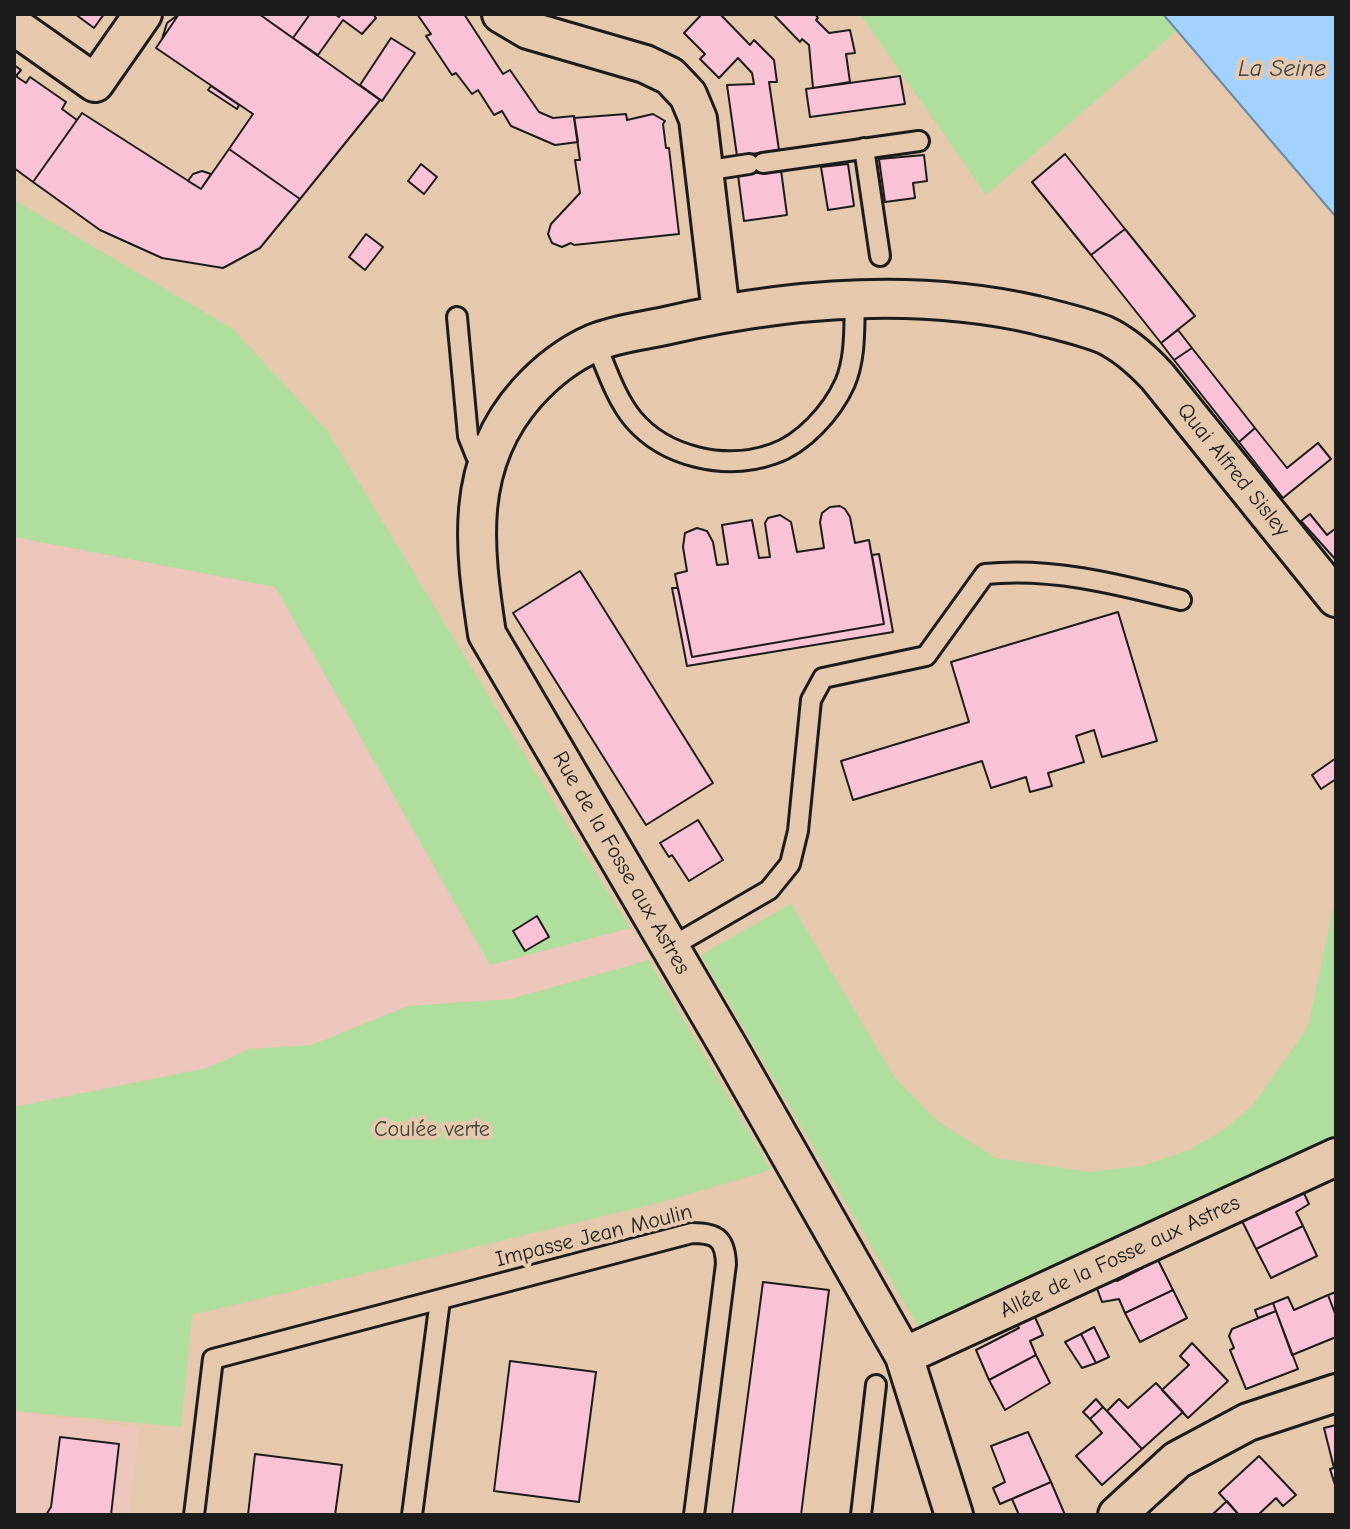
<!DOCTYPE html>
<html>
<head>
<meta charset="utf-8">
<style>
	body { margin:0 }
	#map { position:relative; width:1350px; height:1529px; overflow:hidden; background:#e6c8ad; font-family:"Comic Neue",sans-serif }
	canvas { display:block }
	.frame { position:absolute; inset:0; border:16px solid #1c1c1c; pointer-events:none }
</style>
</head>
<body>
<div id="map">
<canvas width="1350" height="1529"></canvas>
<div class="frame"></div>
</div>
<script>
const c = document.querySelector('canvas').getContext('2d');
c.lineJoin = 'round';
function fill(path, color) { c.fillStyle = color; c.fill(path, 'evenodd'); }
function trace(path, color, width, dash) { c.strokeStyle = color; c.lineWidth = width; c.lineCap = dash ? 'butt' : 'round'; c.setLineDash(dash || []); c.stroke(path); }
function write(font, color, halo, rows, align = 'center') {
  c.font = font + ' "Comic Neue",sans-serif'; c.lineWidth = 8; c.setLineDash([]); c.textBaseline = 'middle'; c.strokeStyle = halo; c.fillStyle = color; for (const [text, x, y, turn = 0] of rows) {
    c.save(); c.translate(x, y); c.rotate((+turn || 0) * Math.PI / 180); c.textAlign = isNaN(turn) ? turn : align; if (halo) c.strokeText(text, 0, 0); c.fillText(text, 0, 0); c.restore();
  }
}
fill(new Path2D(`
	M14,537L275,586L490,965L630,928L649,960L511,999L408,1006L312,1045L250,1049L207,1068L14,1107Z
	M14,1411L140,1428L129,1515H14Z`), '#ecc6ba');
fill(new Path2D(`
	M860,14H1163L1178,30L986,195Z
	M14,200L233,329L328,432L630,928L490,965L275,587L14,537Z
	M791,904L895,1078L936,1120L996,1158L1089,1172L1142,1166L1189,1150L1225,1129L1252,1106L1308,1027L1333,909L1336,906V1145L922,1333L701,955Z
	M649,960L771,1170L662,1202L192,1315L181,1427L14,1411V1107L207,1068L250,1049L312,1045L408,1006L511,999Z`), '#afde9e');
const water = new Path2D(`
	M1163,14H1336V217Z`);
fill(water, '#a2d3ff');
trace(water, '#6c8aa4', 2);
const building = new Path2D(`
	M75,14H104L94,28Z
	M179,14L162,39L167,23Z
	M179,14H259L380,100L300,199L229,149L253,114L156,48Z
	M259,14H310L293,38Z
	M310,14H335L339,17L341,14H373L376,18L362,34L343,20L318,55L293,38Z
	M417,14H464L503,74L510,70L539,112L553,118L574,116L578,142L555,145L511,126L502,111L494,115L478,90L472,94L456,73L452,75L426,36L431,34Z
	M702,14H720L750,45L754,40L774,60L777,82H769L779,150L737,156L727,85L754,84L752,73L738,58L719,78L700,59L705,54L684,33Z
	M773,14H815L818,18L816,20L829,33L850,30L855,53L846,54L850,82L813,88L809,45L802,39L800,42Z
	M391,38L415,53L382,101L360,85Z
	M14,65L21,70L16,76L20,79L26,83L30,77L66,102L62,109L77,120L33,182L14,168Z
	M900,76L905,104L810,117L806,89Z
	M211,86L239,105L237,109L208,90Z
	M82,113L201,189L229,149L300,199L260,248L223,268L162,258L100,230L33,182Z
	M626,114L627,120L653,114L665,121L663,124L666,148H669L679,234L574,245L571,243L562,247L552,243L548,234L551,224L580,193L575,160H580L574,118Z
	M1065,154L1125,229L1091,255L1032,182Z
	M924,155L927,181L913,183L915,198L885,202L879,159Z
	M421,164L437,177L424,194L408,181Z
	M848,164L854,206L828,210L821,167Z
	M781,170L787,215L744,221L738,175Z
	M202,171L211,174L201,189L188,181L193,174Z
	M1125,229L1195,316L1161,343L1091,255Z
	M366,234L383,247L365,270L349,257Z
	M1178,330L1192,348L1174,360L1161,343Z
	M1192,348L1255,428L1239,442L1174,360Z
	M1255,428L1287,468L1318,443L1331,459L1283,498L1239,442Z
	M840,506L845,509L850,517L855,543L869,540L884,624L692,657L675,574L687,571L683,547L685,533L697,528L707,531L713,542L717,565L728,564L722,525L752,520L759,558L770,557L765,523L768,518L780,515L791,522L797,552L824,548L820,522L822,513L830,507Z
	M1310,514L1327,535L1336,528V560L1301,521Z
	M879,554L893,632L687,666L672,588H678L692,657L884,624L872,555Z
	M580,571L713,783L646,825L513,613Z
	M1118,612L1157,741L1102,757L1094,730L1076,736L1084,762L1048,773L1052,786L1030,792L1026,777L991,788L982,761L853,800L841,761L969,722L951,662Z
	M1336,758V779L1321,789L1312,775Z
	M698,820L723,860L689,881L672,855L669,857L660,843Z
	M537,916L549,937L525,951L513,931Z
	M1301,1187L1309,1204L1296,1212L1303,1226L1256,1249L1241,1219Z
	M1303,1226L1317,1256L1271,1278L1256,1249Z
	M1158,1260L1173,1290L1125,1313L1119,1299L1102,1302L1095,1283L1110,1278L1117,1281Z
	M763,1282L829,1290L801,1515H732Z
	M1173,1290L1187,1318L1140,1342L1125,1313Z
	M1336,1292V1316L1328,1295Z
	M1328,1295L1336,1316V1337L1292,1355L1273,1303L1288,1297L1294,1310Z
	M1273,1303L1276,1311L1258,1318L1255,1310Z
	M1276,1311L1298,1369L1246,1389L1230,1350L1234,1348L1229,1336L1232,1329Z
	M1033,1313L1043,1335L1030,1341L1036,1355L989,1380L976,1350L1019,1328L1015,1322Z
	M1094,1327L1109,1357L1096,1363L1081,1334Z
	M1081,1334L1096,1363L1082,1368L1065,1342Z
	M1192,1343L1228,1381L1188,1418L1162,1390L1189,1365L1180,1356Z
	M1036,1355L1050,1383L1005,1410L989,1380Z
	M510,1361L596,1372L579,1502L494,1491Z
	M1156,1383L1183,1412L1142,1449L1107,1411L1119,1399L1128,1408Z
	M1096,1399L1103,1407L1090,1419L1083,1412Z
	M1103,1407L1142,1449L1102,1485L1076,1456L1102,1433L1090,1419Z
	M1336,1425V1485H1335L1330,1469L1334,1468L1324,1428Z
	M1028,1432L1051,1482L1000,1504L993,1488L1005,1482L991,1446Z
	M60,1437L119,1444L111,1515H46L51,1507Z
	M255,1454L342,1465L335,1515H248Z
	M1259,1456L1296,1495L1283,1506L1276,1498L1258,1515H1239L1219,1493Z
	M1051,1482L1065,1515H1019L1012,1499Z
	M1227,1501L1239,1515H1212Z`);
fill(building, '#fac2d7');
trace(building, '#1c1c1c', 2);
const lane = new Path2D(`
	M864,148L880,256
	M763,163L919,141
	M704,171L749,164
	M457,317L468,436L476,456L488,463
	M595,342C606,367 615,397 633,419C665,457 725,471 773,454C803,444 832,412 845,383C856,357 854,326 855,298
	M671,947L769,890L790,864L798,831L811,700L823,678L926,656L985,574C1051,567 1117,584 1181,600
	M194,1515L213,1359L692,1233C716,1233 725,1238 726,1264L694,1515
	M412,1515L440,1300
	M861,1515L876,1385`);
const street = new Path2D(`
	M501,14L528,30L645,64L670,76L688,95L698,119L721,313
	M14,26L95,83L143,14
	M904,1356L1336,1157
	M954,1515L904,1356L729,1048L487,634C474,548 463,465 527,393C545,373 569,354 594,343C615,334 642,331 665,326C786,298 913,287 1036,315C1059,321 1083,326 1105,335C1126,345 1142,360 1157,376L1336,598
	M1117,1515L1177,1460L1248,1422L1336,1393`);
trace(lane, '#1c1c1c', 24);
trace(street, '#1c1c1c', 42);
trace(lane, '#e6c8ad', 18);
trace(street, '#e6c8ad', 36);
write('22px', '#1c1c1c', '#e6c8ad', [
	["Quai Alfred Sisley",1233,470,51],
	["Rue de la Fosse aux Astres",621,863,60],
	["Impasse Jean Moulin",594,1236,-14],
	["Allée de la Fosse aux Astres",1120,1257,-25]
]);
write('22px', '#394336', '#e6c8ad', [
	["Coulée verte",432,1130]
]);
write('italic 24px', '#374149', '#e6c8ad', [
	["La Seine",1282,69]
]);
</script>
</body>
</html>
